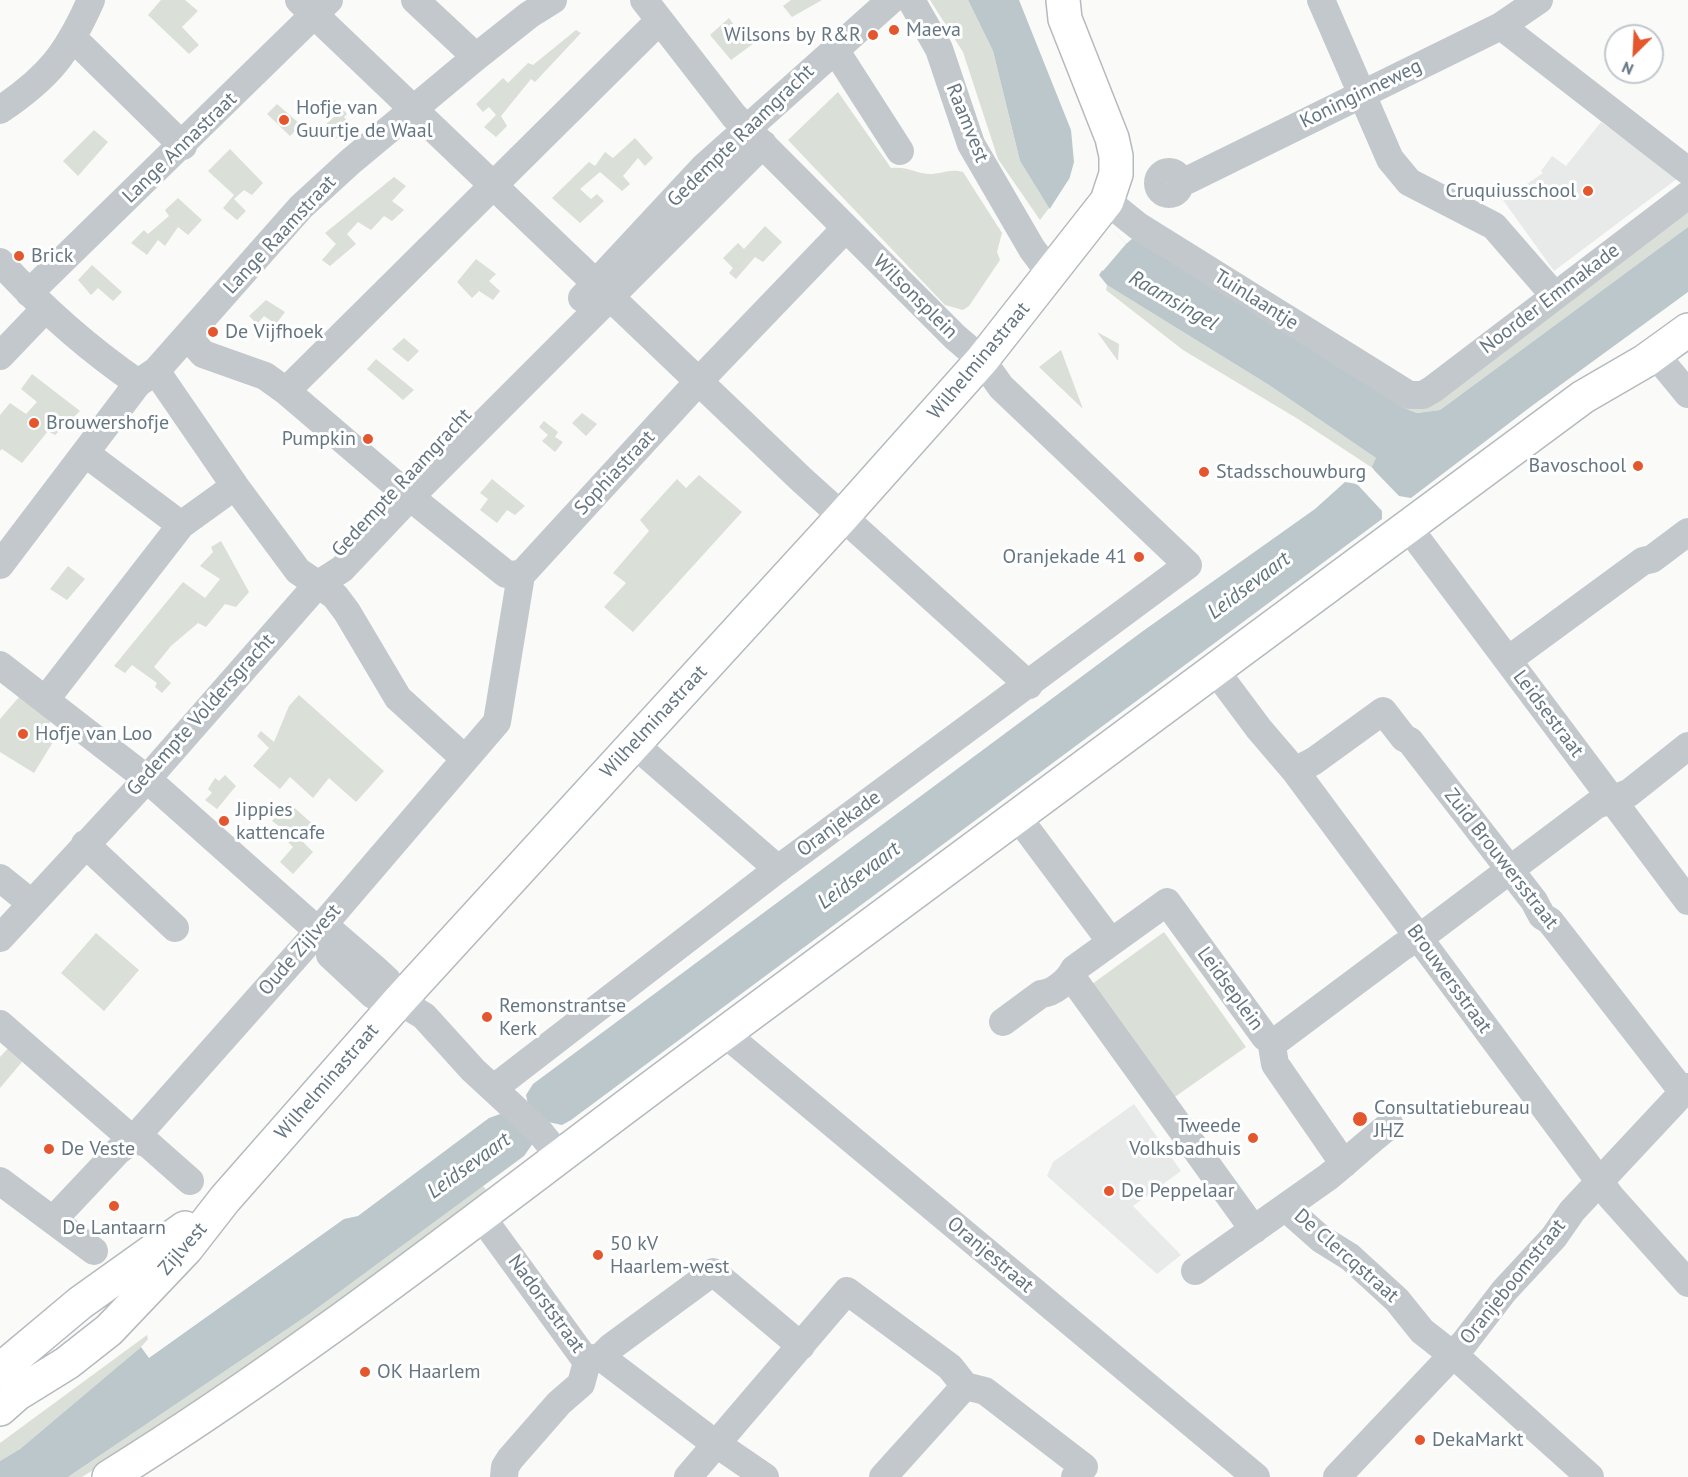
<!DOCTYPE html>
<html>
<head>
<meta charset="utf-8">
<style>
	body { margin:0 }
	#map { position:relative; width:1688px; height:1477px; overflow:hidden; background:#fafaf8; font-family:"PT Sans",sans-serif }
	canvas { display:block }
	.north { position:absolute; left:1604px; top:24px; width:60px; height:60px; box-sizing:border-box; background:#fff; border:2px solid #c1c8cd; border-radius:50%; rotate:204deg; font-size:16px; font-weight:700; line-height:24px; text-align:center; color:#657683 }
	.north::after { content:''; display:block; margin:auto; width:21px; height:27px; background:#e4572e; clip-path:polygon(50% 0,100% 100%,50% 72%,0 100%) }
</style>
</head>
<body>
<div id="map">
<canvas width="1688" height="1477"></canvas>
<div class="north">N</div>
</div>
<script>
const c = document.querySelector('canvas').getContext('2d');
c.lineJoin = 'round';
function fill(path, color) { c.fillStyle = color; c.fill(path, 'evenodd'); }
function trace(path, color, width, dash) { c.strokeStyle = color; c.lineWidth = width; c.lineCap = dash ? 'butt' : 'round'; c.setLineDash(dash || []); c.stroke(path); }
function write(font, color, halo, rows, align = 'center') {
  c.font = font + ' "PT Sans",sans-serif'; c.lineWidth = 6; c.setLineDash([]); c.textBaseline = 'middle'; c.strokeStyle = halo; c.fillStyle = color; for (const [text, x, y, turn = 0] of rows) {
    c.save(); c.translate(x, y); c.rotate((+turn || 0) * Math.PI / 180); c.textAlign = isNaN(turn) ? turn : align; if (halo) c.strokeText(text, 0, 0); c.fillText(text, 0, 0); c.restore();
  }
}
fill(new Path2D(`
	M1601,122L1678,178L1554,271L1503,200L1543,173L1541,171L1552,156L1566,166Z
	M1134,1104L1181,1171L1133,1206L1181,1255L1157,1274L1047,1176L1053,1162Z`), '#e8e9e9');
fill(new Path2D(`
	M161,0H185L198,11L182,27L199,45L189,54L148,15Z
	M791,0H822L792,17L783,6Z
	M930,0H968L993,51L1020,161L1049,208L1040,220L998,159L963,52Z
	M729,18L737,29L746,24L757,41L731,60L710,35Z
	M576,30L581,33L535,82L531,79L501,116L507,126L496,137L484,127L496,115L489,107L483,112L476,104L503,78L508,83L528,63L533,65Z
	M838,92L891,168C907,166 915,173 929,174C942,174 950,168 963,172L1002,233L997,252L1000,260L969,306L963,310L945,305L788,140Z
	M335,100L347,114L344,117L352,127L334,140L323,127L336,115L328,107Z
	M277,104L301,125L290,136L267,114Z
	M94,130L108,142L78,176L63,161Z
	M635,138L653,158L645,166L638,158L623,176L630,184L622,191L600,172L580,189L591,199L597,194L604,201L580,223L552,198L589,162L595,166L605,152L613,158Z
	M230,149L263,183L252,195L244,190L234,199L246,211L237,220L223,208L234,195L208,171Z
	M394,177L406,186L392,201L404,210L392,221L384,216L371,230L358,222L347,234L356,244L330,266L322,260L336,244L325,233Z
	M178,198L202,220L188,235L178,227L165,246L158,240L147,255L131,243L144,230L148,234L169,216L165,210Z
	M1688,208V227L1440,410L1417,413L1404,408L1146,247L1408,400Z
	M765,226L782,242L763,262L755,257L736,279L729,273L733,268L723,258L738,243L744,249Z
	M476,259L496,274L489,281L500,291L493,300L479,291L472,298L457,282Z
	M92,265L122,292L113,301L98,288L91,295L78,280Z
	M1107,285L1269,385L1376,458L1374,469L1298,419L1183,350L1106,290Z
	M266,300L285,312L276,324L264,316L257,324L249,316Z
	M1097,332L1119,344L1118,361Z
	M404,338L419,351L408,362L392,349Z
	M1061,350L1083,409L1039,367Z
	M376,359L414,390L403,400L367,369Z
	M32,374L80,411L55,435L48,431L22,463L2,449L0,451V415L10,403L26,414L37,402L21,389Z
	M582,413L597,424L586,436L572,423Z
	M544,421L558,432L555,437L563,442L555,452L542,441L548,435L539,427Z
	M699,475L742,512L633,632L604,607L626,583L613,573L649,531L640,520L677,479L686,488Z
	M492,479L525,506L515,515L507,510L497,523L480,510L488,499L480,493Z
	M221,541L249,592L236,607L225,604L206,627L198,623L171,646L154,667L171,683L162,693L155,687L157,683L132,665L125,673L114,666L183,582L205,598L220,579L200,566L213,552L211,547Z
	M68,566L85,579L67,600L50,589Z
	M299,695L384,771L356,802L329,778L313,798L290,777L280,789L253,766L269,748L257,736L261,731L274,742L289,706Z
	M19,697L51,721L44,730L48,733L45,736L53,742L34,773L0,752V719Z
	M225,775L236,786L217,809L205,800L212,793L208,789L215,778L219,781Z
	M288,802L317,828L303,842L313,852L293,874L280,862L293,847L286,840L291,835L272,821Z
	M1164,932L1246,1047L1169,1101L1092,984Z
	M96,933L139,970L104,1011L61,973Z
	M12,1044L27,1056L0,1088V1057Z
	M483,1186L487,1191L313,1320L98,1467L82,1477H68L308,1315Z
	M147,1335L148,1339L141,1347L20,1449L0,1461V1443Z`), '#dadfd7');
fill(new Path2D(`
	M968,0H1019L1071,130L1074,162L1069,180L1126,244L1133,238L1404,408L1417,413L1440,410L1688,227V292L1533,405L1411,498L1399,496L1382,510V519L571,1120L562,1125L548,1122L524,1156L308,1315L68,1477H0V1461L20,1449L141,1347L149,1358L344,1219L358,1216L489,1118L528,1104L526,1095L533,1084L1143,631L1315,509L1345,482L1357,484L1374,470L1372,467L1376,458L1269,385L1107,285L1099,275L1103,269L1049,208L1020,161L993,51Z`), '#bbc7cb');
fill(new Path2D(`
	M1069,179L1126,244L1103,271L1049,210Z
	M1373,469L1400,497L1382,511L1356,483Z`), '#fafaf8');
const major = new Path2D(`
	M0,1370L80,1303L185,1228
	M0,1409L17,1394L67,1363L109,1330L186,1249L225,1199L399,1001L843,516L982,360L1107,201L1116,174V156L1112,138L1065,19L1063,0
	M109,1477C309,1353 494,1204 683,1064C983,842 1283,620 1583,397L1645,361L1688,330`);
trace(major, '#b5babe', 36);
trace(new Path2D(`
	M299,0L802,480L1029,685
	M415,0L476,57
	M911,0L939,49L971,144L1032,249L1050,273
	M1321,0L1390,159L1409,182L1494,226L1554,295
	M1501,26L1688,171
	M74,39L183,146
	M834,48L900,151
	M0,110C49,77 67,54 91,0
	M1158 183a11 11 0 1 1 22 0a11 11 0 1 1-22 0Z
	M1180,181L1188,180L1501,26L1539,0
	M1107,201L1138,226L1409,395H1423L1433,389L1688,195
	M0,262C42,308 87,348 138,383
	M29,293L329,0
	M582,298L703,168L891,0
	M188,337L203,354L265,376L286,391L410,497L506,574L521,575
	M1655,354L1688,394
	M0,356L45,309
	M156,371L235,486L298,571L335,596L347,612L398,698L464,758
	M286,391L659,21
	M85,453L181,525
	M1408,527L1688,901
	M0,565L138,383L156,371L301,207L350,162L476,57L529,15L553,0
	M1508,660L1643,561L1652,559L1688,532
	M0,665L147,779L317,930L331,931L374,968L387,980L399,1001
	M1215,670L1259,729L1295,771L1611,1197L1688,1283
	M46,699L181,525L235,486
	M634,744L778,869
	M1295,771L1314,761L1383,711L1404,738L1410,741L1534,901L1542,916L1550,921L1683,1092
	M1017,816L1111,942
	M85,844L175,928
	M0,878L31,903
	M0,938L147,779L317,585L342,569L410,497L763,144
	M330,955L373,995L399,1001L424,1016L473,1070L539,1131L560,1157
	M1071,976L1254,1230
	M1003,1022L1041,994C1054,993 1069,980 1074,969L1167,902L1265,1037L1271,1040
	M0,1024L133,1140L147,1143L190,1181
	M727,1031L735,1042L1256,1477
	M1271,1040L1279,1039L1402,947L1430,930L1596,805L1629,793L1688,746
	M1271,1040L1275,1064L1344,1164
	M494,1088L778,869L1188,565L1001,387L982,360L955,337L734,116L644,0
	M0,1181L94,1251
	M1288,1205L1295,1216L1321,1239L1350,1257L1397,1300L1422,1331L1464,1364L1590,1477
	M481,1216L587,1362L581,1384L559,1403L510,1459L505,1467L504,1477
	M53,1220L118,1151L133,1140L306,945L497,722L521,575L698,382L846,228
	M1195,1271L1328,1177C1349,1160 1368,1142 1390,1125
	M601,1357L611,1347L713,1272L801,1346
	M587,1359L601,1357L705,1436L765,1477
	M965,1386L985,1391L1084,1467L1075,1477
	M688,1477L847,1291L950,1367L965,1386
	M883,1477L965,1386
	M1337,1477L1464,1343L1504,1291L1554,1237L1572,1211L1688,1087`), '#c3c8cc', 28);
trace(major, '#fff', 33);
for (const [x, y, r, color] of [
	[894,30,6,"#e4572e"],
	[873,35,6,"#e4572e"],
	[284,120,6,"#e4572e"],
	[1588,191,6,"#e4572e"],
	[19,256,6,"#e4572e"],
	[213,332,6,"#e4572e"],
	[34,423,6,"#e4572e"],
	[368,439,6,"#e4572e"],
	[1638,466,6,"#e4572e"],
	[1204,472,6,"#e4572e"],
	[1139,557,6,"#e4572e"],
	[23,734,6,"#e4572e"],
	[224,821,6,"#e4572e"],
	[487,1017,6,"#e4572e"],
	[1360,1119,8,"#e4572e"],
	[1253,1138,6,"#e4572e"],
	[49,1149,6,"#e4572e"],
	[1109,1191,6,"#e4572e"],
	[114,1206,6,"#e4572e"],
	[598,1255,6,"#e4572e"],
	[365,1372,6,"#e4572e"],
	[1420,1440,6,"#e4572e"]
]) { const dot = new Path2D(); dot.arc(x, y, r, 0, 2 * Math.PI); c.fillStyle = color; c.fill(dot); trace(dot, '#fff', 2); }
write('20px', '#657683', '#fff', [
	["Maeva",906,30],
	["Wilsons by R&R",861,35,"right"],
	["Hofje van",296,108],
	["Guurtje de Waal",296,131],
	["Cruquiusschool",1576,191,"right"],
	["Brick",31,256],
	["De Vijfhoek",225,332],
	["Brouwershofje",46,423],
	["Pumpkin",356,439,"right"],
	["Bavoschool",1626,466,"right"],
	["Stadsschouwburg",1216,472],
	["Oranjekade 41",1127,557,"right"],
	["Hofje van Loo",35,734],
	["Jippies",236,810],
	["kattencafe",236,833],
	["Remonstrantse",499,1006],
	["Kerk",499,1029],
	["Consultatiebureau",1374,1108],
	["JHZ",1374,1131],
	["Tweede",1241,1126,"right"],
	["Volksbadhuis",1241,1149,"right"],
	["De Veste",61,1149],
	["De Peppelaar",1121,1191],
	["De Lantaarn",114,1228,"center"],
	["50 kV",610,1244],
	["Haarlem-west",610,1267],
	["OK Haarlem",377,1372],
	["DekaMarkt",1432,1440]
], 'left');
write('20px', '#657683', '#fff', [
	["Koninginneweg",1361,94,-26],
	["Raamvest",967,123,68],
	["Gedempte Raamgracht",741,136,-44],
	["Lange Annastraat",180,148,-44],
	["Lange Raamstraat",280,235,-47],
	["Wilsonsplein",915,297,45],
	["Noorder Emmakade",1550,299,-37],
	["Tuinlaantje",1256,300,32],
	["Wilhelminastraat",979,361,-50],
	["Sophiastraat",615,473,-47],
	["Gedempte Raamgracht",402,483,-47],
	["Leidsestraat",1548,714,53],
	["Gedempte Voldersgracht",201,715,-48],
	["Wilhelminastraat",654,722,-47],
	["Oranjekade",839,824,-36],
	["Zuid Brouwersstraat",1501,859,52],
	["Oude Zijlvest",300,950,-49],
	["Brouwersstraat",1449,979,54],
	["Leidseplein",1230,989,54],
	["Wilhelminastraat",327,1082,-49],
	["Zijlvest",183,1249,-49],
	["Oranjestraat",990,1255,40],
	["De Clercqstraat",1346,1256,41],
	["Oranjeboomstraat",1513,1282,-51],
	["Nadorststraat",546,1304,54]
]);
write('italic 21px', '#60757c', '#fff', [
	["Raamsingel",1173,301,30],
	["Leidsevaart",1249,586,-37],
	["Leidsevaart",859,876,-37],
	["Leidsevaart",469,1166,-36]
]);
</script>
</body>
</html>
